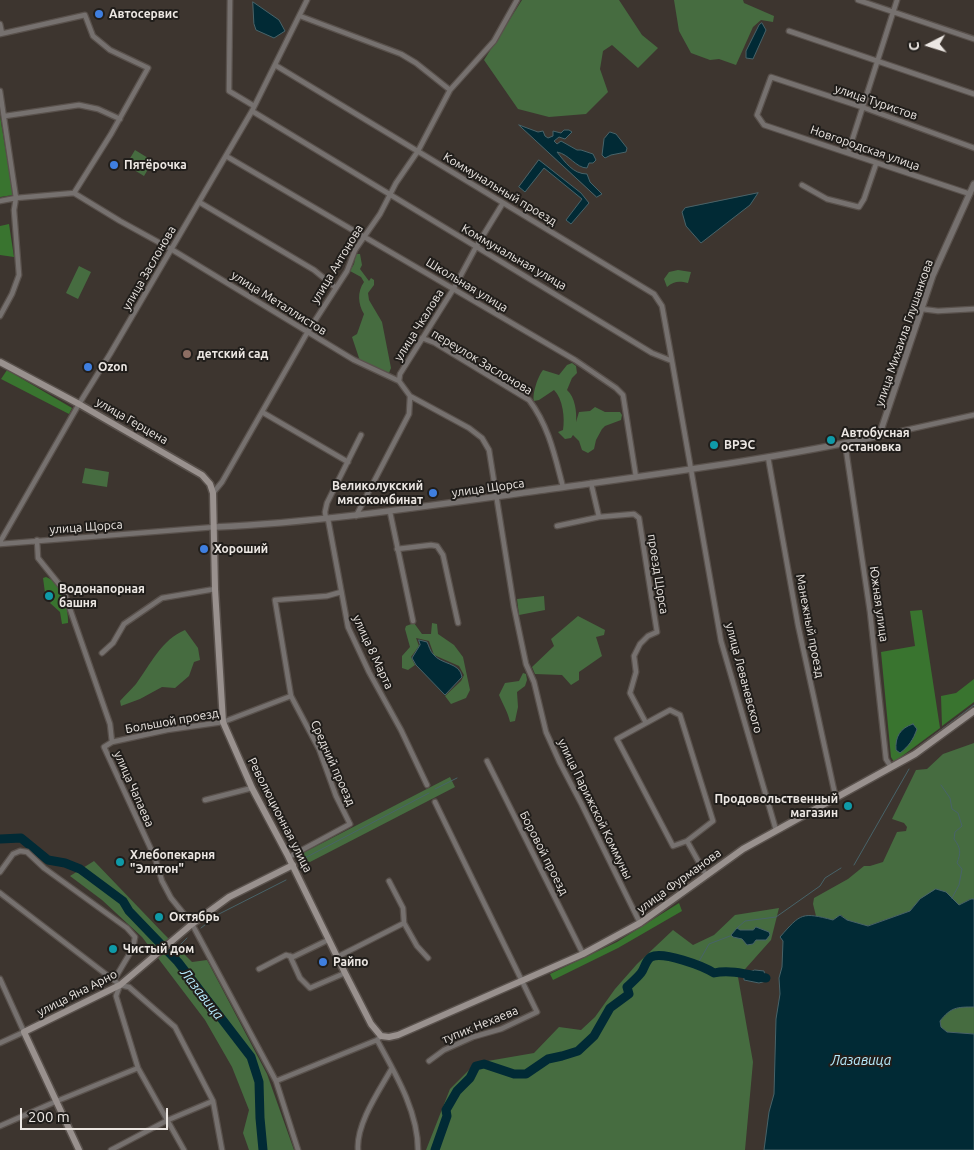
<!DOCTYPE html>
<html>
<head>
<meta charset="utf-8">
<style>
	body { margin:0 }
	#map { position:relative; width:974px; height:1150px; overflow:hidden; background:#3d352f; font-family:Ubuntu,sans-serif }
	canvas { display:block }
	.north { position:absolute; left:904px; top:20px; width:50px; height:50px; -webkit-text-stroke:4px #211e1b; paint-order:stroke; rotate:265deg; font-size:14px; font-weight:700; line-height:20px; text-align:center; color:#ece7e3 }
	.north::after { content:''; display:block; margin:auto; width:18px; height:22px; background:#ece7e3; clip-path:polygon(50% 0,100% 100%,50% 72%,0 100%) }
	.scale { position:absolute; left:20px; top:1108px; width:148px; height:22px; box-sizing:border-box; border:2px solid #ece7e3; border-top:0; padding-left:6px; font-size:15px; line-height:18px; white-space:nowrap; color:#ece7e3; -webkit-text-stroke:4px #211e1b; paint-order:stroke }
</style>
</head>
<body>
<div id="map">
<canvas width="974" height="1150"></canvas>
<div class="north">С</div>
<div class="scale">200 m</div>
</div>
<script>
const c = document.querySelector('canvas').getContext('2d');
c.lineJoin = 'round';
function fill(path, color) { c.fillStyle = color; c.fill(path, 'evenodd'); }
function trace(path, color, width, dash) { c.strokeStyle = color; c.lineWidth = width; c.lineCap = dash ? 'butt' : 'round'; c.setLineDash(dash || []); c.stroke(path); }
function write(font, color, halo, rows, align = 'center') {
  c.font = font + ' Ubuntu,sans-serif'; c.lineWidth = 4; c.setLineDash([]); c.textBaseline = 'middle'; c.strokeStyle = halo; c.fillStyle = color; for (const [text, x, y, turn = 0] of rows) {
    c.save(); c.translate(x, y); c.rotate((+turn || 0) * Math.PI / 180); c.textAlign = isNaN(turn) ? turn : align; if (halo) c.strokeText(text, 0, 0); c.fillText(text, 0, 0); c.restore();
  }
}
fill(new Path2D(`
	M522,0H619L642,35L658,48L638,68L612,45L603,51L600,69L608,92L586,114L549,117L518,109L484,60Z
	M674,0H743L744,3L774,16L773,22L761,20L753,27L736,65L719,59L710,60L691,53L679,31Z
	M135,150L153,161L144,176L126,165Z
	M356,254H360L362,265L360,269L369,281L371,278L374,280V285L368,293L369,300L382,322L391,368L389,373L360,361L352,337L357,334L364,314C358,304 357,292 364,282L361,277L350,271L354,264Z
	M79,266L91,272L78,299L66,293Z
	M678,270L691,272L688,283C679,281 674,281 667,287L664,279L669,272Z
	M572,363L576,366L577,373L572,378L567,390C575,397 577,412 576,422L579,412L590,411L595,407L605,412H620L622,415L621,420L605,426L602,429L596,440L594,449L588,453L582,450L579,441L573,435L571,438L565,439L558,432L563,430C565,418 563,399 554,390L539,400L534,401C532,394 538,376 543,370L559,375L567,365Z
	M85,468L109,472L107,487L82,483Z
	M544,596L545,610L519,615L517,599Z
	M578,616L605,630L604,635L596,637L602,656L579,672V680L571,685L562,675L535,674L532,667L554,646L551,639Z
	M414,623L422,634H431L432,623L437,624L438,634L454,645L463,657L470,690L466,698L451,704L445,696L461,681L464,675L459,666L434,655L429,641L416,638L419,646L411,657L415,665L408,670L402,668V656L410,647L405,629L406,626Z
	M185,630L198,648L200,660L194,662L189,676L175,688L162,687L140,699L121,706L120,701C125,695 131,690 136,684C150,665 162,639 185,630Z
	M523,673L526,674L527,680L525,686L517,692L518,707L515,721L510,722C508,712 503,705 499,695L505,683L519,681Z
	M974,743V899H970L959,905L946,892L920,899L910,911L867,926L847,920L841,915L833,920L816,916L813,904L814,898L848,879L864,866H870L883,862L897,832L906,831L907,827L904,823L892,819L916,770L927,769L943,754Z
	M450,777L455,787L310,862L306,861L303,853Z
	M94,861L164,934L192,962L207,960L267,1074L294,1150H249L243,1133L249,1110L232,1067L205,1020L142,937L102,900L70,876Z
	M779,908L771,940L738,977L753,1062L745,1150H426L450,1089L476,1063L534,1053L559,1027L581,1030L595,1017L615,989L637,964L673,930L693,945L714,935L735,915Z
	M961,1007H974V1034L947,1032L941,1027L940,1021L948,1011Z`), '#466c40');
fill(new Path2D(`
	M0,116L13,195L0,197Z
	M9,224L14,257L0,255V226Z
	M7,370L72,408L69,414L1,379Z
	M46,577C61,582 69,609 68,623L62,624L60,612L50,603L54,599L51,591L47,590L45,593L43,578Z
	M922,610L940,728L894,762L891,757L881,652L915,646L910,611Z
	M974,679V702L942,726L941,696L956,693Z
	M679,903L682,911L618,948L553,980L550,974L617,942Z`), '#39742f');
const water = new Path2D(`
	M253,2L279,20L285,31L274,38L256,30L254,24Z
	M762,23L766,30L753,59L746,58V51L759,25Z
	M519,125L538,132L543,131L545,136L548,138L553,136V131L561,133L564,130H569L572,132L565,139L559,137L554,141L557,144L561,141L577,150H581L593,154L596,160L593,163H589L587,168C576,168 569,154 557,152C565,162 573,174 587,174L590,182L602,194L597,197Z
	M610,132L616,134L627,148L626,152L611,155L605,158L602,155L604,139Z
	M539,160L581,193L589,203L571,224L566,220L582,199L544,168L525,192L519,187Z
	M758,193L750,205L701,243L686,226L682,212L685,208Z
	M419,640L427,642C429,646 430,651 433,654C441,665 460,662 462,677L445,695L416,665L412,658L420,645Z
	M913,724L917,729C913,740 909,746 900,753L896,750C895,737 900,728 913,724Z
	M936,889L946,892L959,905L971,899H974V1007C957,1007 951,1007 940,1021L941,1027L947,1032L974,1034V1150H764L769,1112L774,1094L776,1019L780,994L779,978L782,967L783,941L780,937C801,913 802,912 833,920L840,915L847,920L868,926L910,911L920,899Z
	M756,927L769,932L770,935L766,940H756L753,944L747,945L742,939L733,937L731,935L737,928L740,930H753Z
	M755,970L764,971L766,981L759,983L744,980V971L749,972Z`);
fill(water, '#012a35');
trace(water, '#486369', 1);
trace(new Path2D(`
	M909,754L974,705
	M941,785L950,798L952,809L958,813L962,826L955,832L954,839C961,848 961,853 957,863L962,869L959,885L952,898
	M435,789L457,778
	M301,860L429,793
	M854,865L909,769
	M201,928L219,914L286,880
	M737,928L745,921L776,917L820,886L825,878L841,868
	M170,955L187,938
	M697,965L709,944L730,936`), '#486369', 1);
trace(new Path2D(`
	M0,839L21,838L48,860L65,863L80,869L123,901L129,911L178,962L251,1057L259,1082L260,1118L263,1150
	M435,1150L447,1116L446,1110L457,1091L470,1078L476,1066L484,1064L514,1074H526L548,1059L562,1056L578,1051L594,1036L610,1008L629,994L627,987C631,983 637,978 641,973C645,968 645,961 651,957C663,951 703,966 714,973C730,969 750,975 766,978`), '#012a35', 9);
const minor = new Path2D(`
	M230,0L229,91L254,106
	M858,0L974,39
	M300,16L401,54L416,63L450,90
	M0,24L2,33
	M789,31L974,94
	M0,34L85,15L93,36L110,50L148,68L111,134L74,193
	M275,65L654,294L662,306L672,361
	M0,91L16,198L14,210L19,275L12,294L0,316
	M252,111L652,353L672,361L721,641L776,830
	M5,116L79,105L98,109L120,119
	M848,153L897,0
	M226,156L575,360L616,388L623,395L636,477
	M802,185L827,199L859,207L864,199L876,164
	M970,194L764,125L757,115L771,77L862,107L974,148
	M0,201L16,198L74,193L120,221L171,249L354,360L399,381L410,396L469,428L482,438L489,450L514,607L526,664L534,682L546,732L560,763L582,805L640,923
	M199,202L314,270L336,288
	M922,309L938,311L974,309
	M422,338L435,343L529,400C549,426 555,457 563,487
	M399,381L400,374L454,288L476,247L503,203
	M262,412L348,462
	M879,436L974,415
	M845,443L870,612L886,759L891,767
	M768,457L798,625L836,799
	M591,483L599,517L634,514L639,518L657,632L648,636L640,644L634,656L636,672L630,693L646,723
	M213,493L222,482L307,333L347,271L355,250L380,214L396,183L418,151L450,90L494,41L517,0
	M390,512L413,621
	M356,516L409,414L410,396
	M326,519L325,512L327,503L361,435
	M328,519L348,627L369,672L401,730L427,785
	M557,526L599,517
	M37,540L38,558L63,589L110,724L112,742L104,747L155,858L162,881L171,898L192,924L276,1081L298,1150
	M0,542L79,404L110,354L252,111L307,0
	M0,544L215,527
	M397,549L431,545L437,546L443,555L458,623
	M102,653L113,643L124,624L162,598L215,589
	M670,710L680,715L713,821L687,841L673,846L617,739Z
	M112,742L167,730L223,722L291,696
	M487,761L583,954
	M205,800L252,788
	M687,841L706,875
	M289,857L350,824L336,796L319,749L291,696L275,600L327,596L341,592
	M0,872L13,854L20,851L27,852L44,868L127,928L135,937L133,948L114,980
	M389,881L403,908L404,923L417,946L428,958
	M0,893L120,985
	M290,956L300,978L310,988L345,973
	M337,957L404,923
	M259,969L286,955L293,957L328,940
	M0,979L24,1032L0,1043
	M120,985L129,987L175,1027L213,1101L222,1150
	M120,985L116,996L138,1068L184,1150
	M381,1036L377,1040C395,1073 418,1111 418,1150
	M429,1061L444,1050L473,1037L501,1029L537,1012L435,802
	M276,1081L377,1040
	M0,1126L57,1101L138,1068
	M111,1150L168,1120L213,1101
	M358,1150C356,1124 379,1091 392,1068`);
const tertiary = new Path2D(`
	M215,527C325,522 434,505 544,490C656,474 768,460 879,436L933,275L974,184`);
const secondary = new Path2D(`
	M0,362L79,404L202,475L210,484L213,493L215,589L223,722L252,788L287,854L345,973L371,1024L381,1036L389,1037L398,1035L583,954L640,923L743,849L915,754L974,711
	M79,1150L24,1032L120,985L192,924L229,897L293,865`);
trace(minor, '#59514c', 7);
trace(tertiary, '#59514c', 8);
trace(secondary, '#59514c', 9);
trace(minor, '#76716f', 4.5);
trace(tertiary, '#76716f', 5.5);
trace(secondary, '#99918e', 6);
for (const [x, y, r, color] of [
	[99,14,5,"#3f7fe0"],
	[114,165,5,"#3f7fe0"],
	[187,354,5,"#8d6e63"],
	[88,367,5,"#3f7fe0"],
	[831,440,5,"#0f9aa8"],
	[714,445,5,"#0f9aa8"],
	[433,493,5,"#3f7fe0"],
	[204,549,5,"#3f7fe0"],
	[49,596,5,"#0f9aa8"],
	[848,806,5,"#0f9aa8"],
	[120,862,5,"#0f9aa8"],
	[159,917,5,"#0f9aa8"],
	[113,949,5,"#0f9aa8"],
	[323,962,5,"#3f7fe0"]
]) { const dot = new Path2D(); dot.arc(x, y, r, 0, 2 * Math.PI); c.fillStyle = color; c.fill(dot); trace(dot, '#211e1b', 2); }
write('bold 12px', '#ece7e3', '#211e1b', [
	["Автосервис",109,14],
	["Пятёрочка",124,165],
	["детский сад",197,354],
	["Ozon",98,367],
	["Автобусная",841,433],
	["остановка",841,447],
	["ВРЭС",724,445],
	["Великолукский",423,486,"right"],
	["мясокомбинат",423,500,"right"],
	["Хороший",214,549],
	["Водонапорная",59,589],
	["башня",59,603],
	["Продовольственный",838,799,"right"],
	["магазин",838,813,"right"],
	["Хлебопекарня",130,855],
	["\"Элитон\"",130,869],
	["Октябрь",169,917],
	["Чистый дом",123,949],
	["Райпо",333,962]
], 'left');
write('12px', '#ece7e3', '#211e1b', [
	["улица Туристов",876,102,19],
	["Новгородская улица",865,148,19],
	["Коммунальный проезд",500,189,31],
	["Коммунальная улица",514,257,30],
	["улица Антонова",337,264,-59],
	["улица Заслонова",149,268,-60],
	["Школьная улица",467,285,31],
	["улица Металлистов",279,303,32],
	["улица Чкалова",419,325,-58],
	["улица Михаила Глушанкова",904,333,-71],
	["переулок Заслонова",482,362,31],
	["улица Герцена",132,421,30],
	["улица Щорса",488,488,-8],
	["улица Щорса",86,527,-4],
	["проезд Щорса",658,574,81],
	["Южная улица",879,604,82],
	["Манежный проезд",810,626,79],
	["улица 8 Марта",373,652,65],
	["улица Леваневского",744,678,75],
	["Большой проезд",172,721,-10],
	["Средний проезд",333,763,66],
	["улица Чапаева",134,789,66],
	["улица Парижской Коммуны",595,809,64],
	["Революционная улица",280,815,63],
	["Боровой проезд",544,853,63],
	["улица Фурманова",679,881,-36],
	["улица Яна Арно",77,993,-27],
	["тупик Нехаева",480,1025,-22]
]);
write('italic 14px', '#b7ecfe', '#211e1b', [
	["Лазавица",202,994,52],
	["Лазавица",861,1060]
]);
</script>
</body>
</html>
